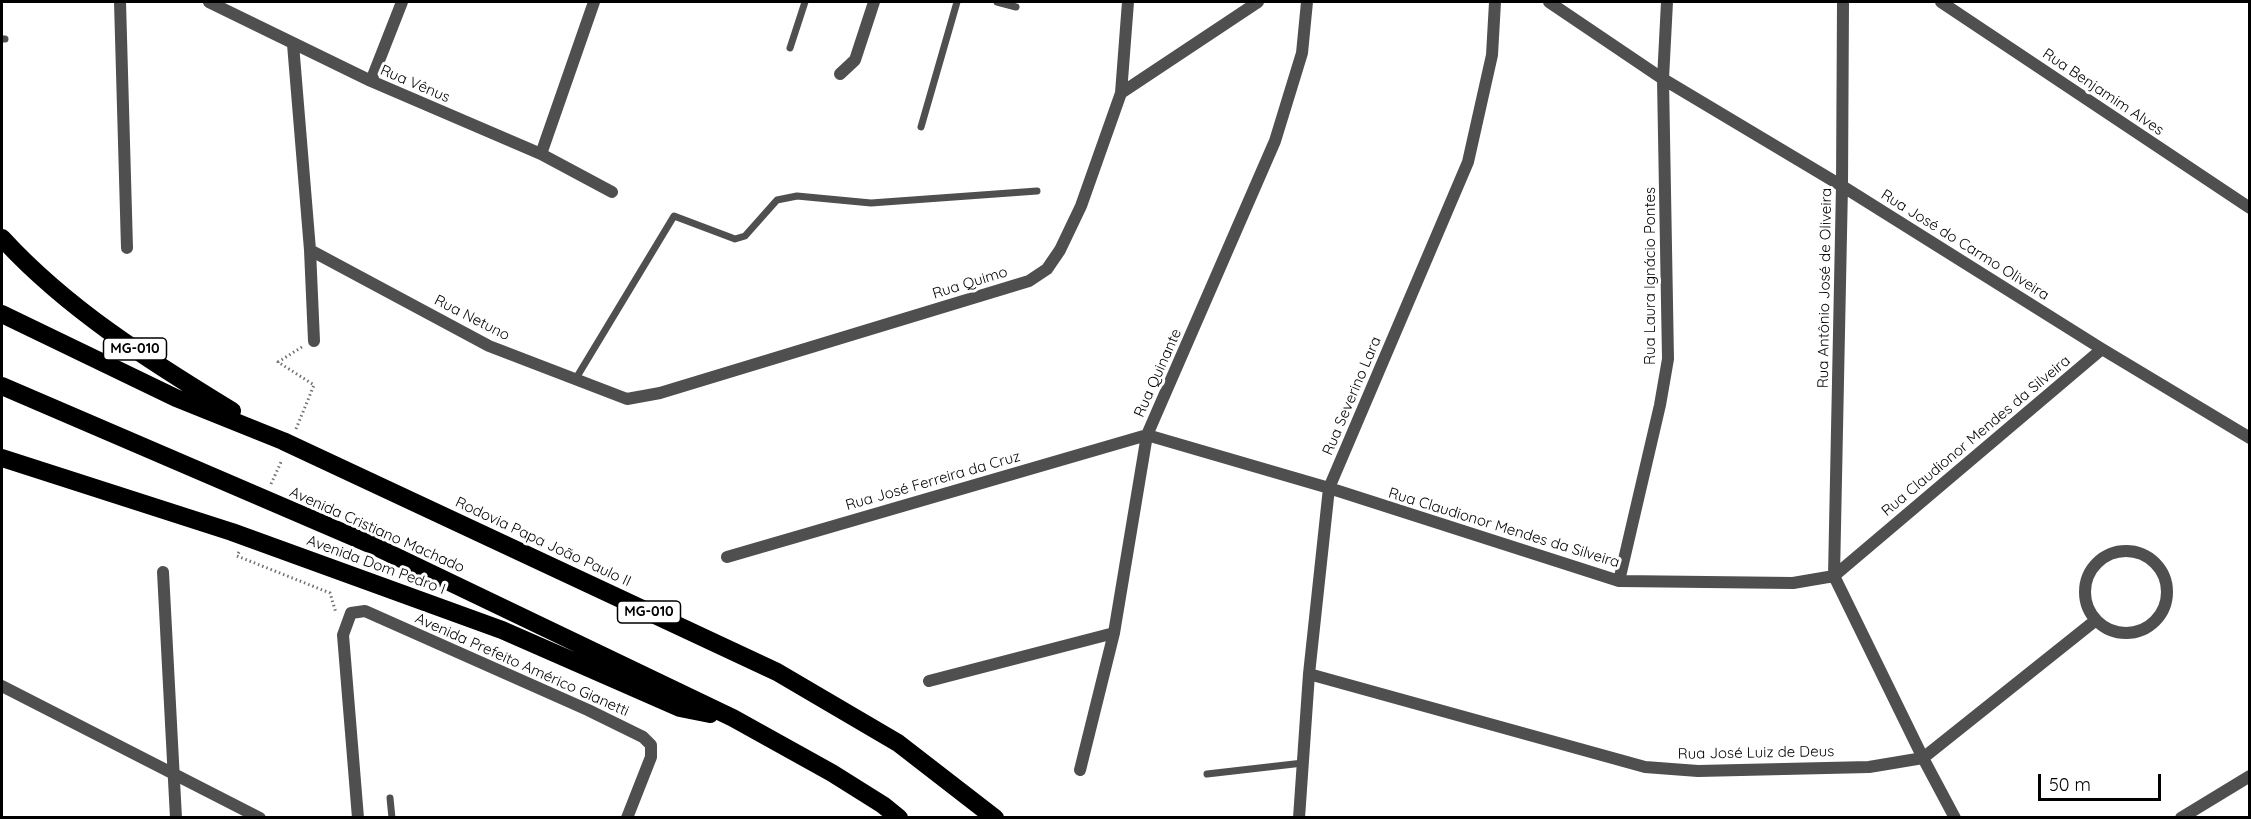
<!DOCTYPE html>
<html>
<head>
<meta charset="utf-8">
<style>
	body { margin:0 }
	#map { position:relative; width:2251px; height:819px; overflow:hidden; background:#fff; font-family:Quicksand,sans-serif }
	canvas { display:block }
	.frame { position:absolute; inset:0; border:3px solid #000; pointer-events:none }
	.scale { position:absolute; left:2038px; top:774px; width:123px; height:27px; box-sizing:border-box; border:3px solid #000; border-top:0; padding-left:8px; font-size:18px; line-height:21px; white-space:nowrap; color:#000; -webkit-text-stroke:4px #fff; paint-order:stroke }
</style>
</head>
<body>
<div id="map">
<canvas width="2251" height="819"></canvas>
<div class="frame"></div>
<div class="scale">50 m</div>
</div>
<script>
const c = document.querySelector('canvas').getContext('2d');
c.lineJoin = 'round';
function trace(path, color, width, dash) { c.strokeStyle = color; c.lineWidth = width; c.lineCap = dash ? 'butt' : 'round'; c.setLineDash(dash || []); c.stroke(path); }
function write(font, color, halo, rows, align = 'center') {
  c.font = font + ' Quicksand,sans-serif'; c.lineWidth = 6; c.setLineDash([]); c.textBaseline = 'middle'; c.strokeStyle = halo; c.fillStyle = color; for (const [text, x, y, turn = 0] of rows) {
    c.save(); c.translate(x, y); c.rotate((+turn || 0) * Math.PI / 180); c.textAlign = isNaN(turn) ? turn : align; if (halo) c.strokeText(text, 0, 0); c.fillText(text, 0, 0); c.restore();
  }
}
trace(new Path2D(`
	M296,429L314,385L278,362L302,347
	M271,484L282,460
	M239,552L237,556L330,593L336,613`), '#717171', 3, [1.5, 3]);
trace(new Path2D(`
	M997,2L1016,7
	M2,39H5
	M790,48L805,2
	M921,127L957,2
	M575,380L674,216L735,239L745,236L777,200L797,196L871,203L1037,191
	M1207,774L1303,763
	M390,798L392,818`), '#4f4f4f', 7);
trace(new Path2D(`
	M120,2L127,248
	M209,2L371,81L541,154L612,192
	M1549,2L1663,79L1842,186L2102,349L2250,438
	M1843,2L1842,186L1834,576L1923,758L1955,818
	M1941,2L2250,208
	M293,44L310,250L314,341
	M840,74L855,60L874,2
	M371,81L402,2
	M1121,93L1258,2
	M541,154L594,2
	M310,250L489,346L627,399L660,393L1029,281L1047,269L1060,250L1081,206L1121,93L1128,2
	M2085 592a41 41 0 1 1 82 0a41 41 0 1 1-82 0Z
	M727,557L1147,435L1329,488L1619,581L1793,583L1834,576L2102,349
	M163,572L176,818
	M1619,581L1660,405L1668,359L1663,79L1667,2
	M1309,674L1645,767L1698,771L1869,767L1923,758L2096,620
	M929,681L1114,633
	M2,686L260,818
	M1080,770L1114,633L1147,435L1275,141L1302,53L1307,2
	M358,818L343,635L351,613L365,611L588,710L643,737L651,745V757L627,818
	M1299,818L1309,674L1329,488L1468,162L1492,55L1495,2
	M2181,818L2250,776`), '#4f4f4f', 12);
trace(new Path2D(`
	M2,238C67,309 150,361 232,411
	M2,314L176,398L283,441L777,672L898,743L995,818
	M2,386L372,545L733,718L832,773L883,805L899,818
	M2,458L232,532L502,630L680,708L710,714`), '#000', 18);
for (const [x, y, w] of [
	[135,349,63],
	[649,612,63]
]) { const box = new Path2D(); box.roundRect(x - w / 2, y - 11, w, 22, 4.5); c.fillStyle = '#fff'; c.fill(box); trace(box, '#000', 1.5); }
write('bold 14px', '#000', null, [
	["MG-010",135,349],
	["MG-010",649,612]
]);
write('15px', '#000', '#fff', [
	["Rua Vênus",415,84,23],
	["Rua Benjamim Alves",2103,92,34],
	["Rua José do Carmo Oliveira",1965,245,32],
	["Rua Laura Ignácio Pontes",1650,276,-90],
	["Rua Quimo",970,283,-17],
	["Rua Antônio José de Oliveira",1825,288,-89],
	["Rua Netuno",472,318,27],
	["Rua Quinante",1158,373,-66],
	["Rua Severino Lara",1352,396,-67],
	["Rua Claudionor Mendes da Silveira",1976,436,-40],
	["Rua José Ferreira da Cruz",933,481,-16],
	["Rua Claudionor Mendes da Silveira",1504,528,17],
	["Avenida Cristiano Machado",377,530,24],
	["Rodovia Papa João Paulo II",543,542,25],
	["Avenida Dom Pedro I",376,565,20],
	["Avenida Prefeito Américo Gianetti",522,665,24],
	["Rua José Luiz de Deus",1756,753,-1]
]);
</script>
</body>
</html>
